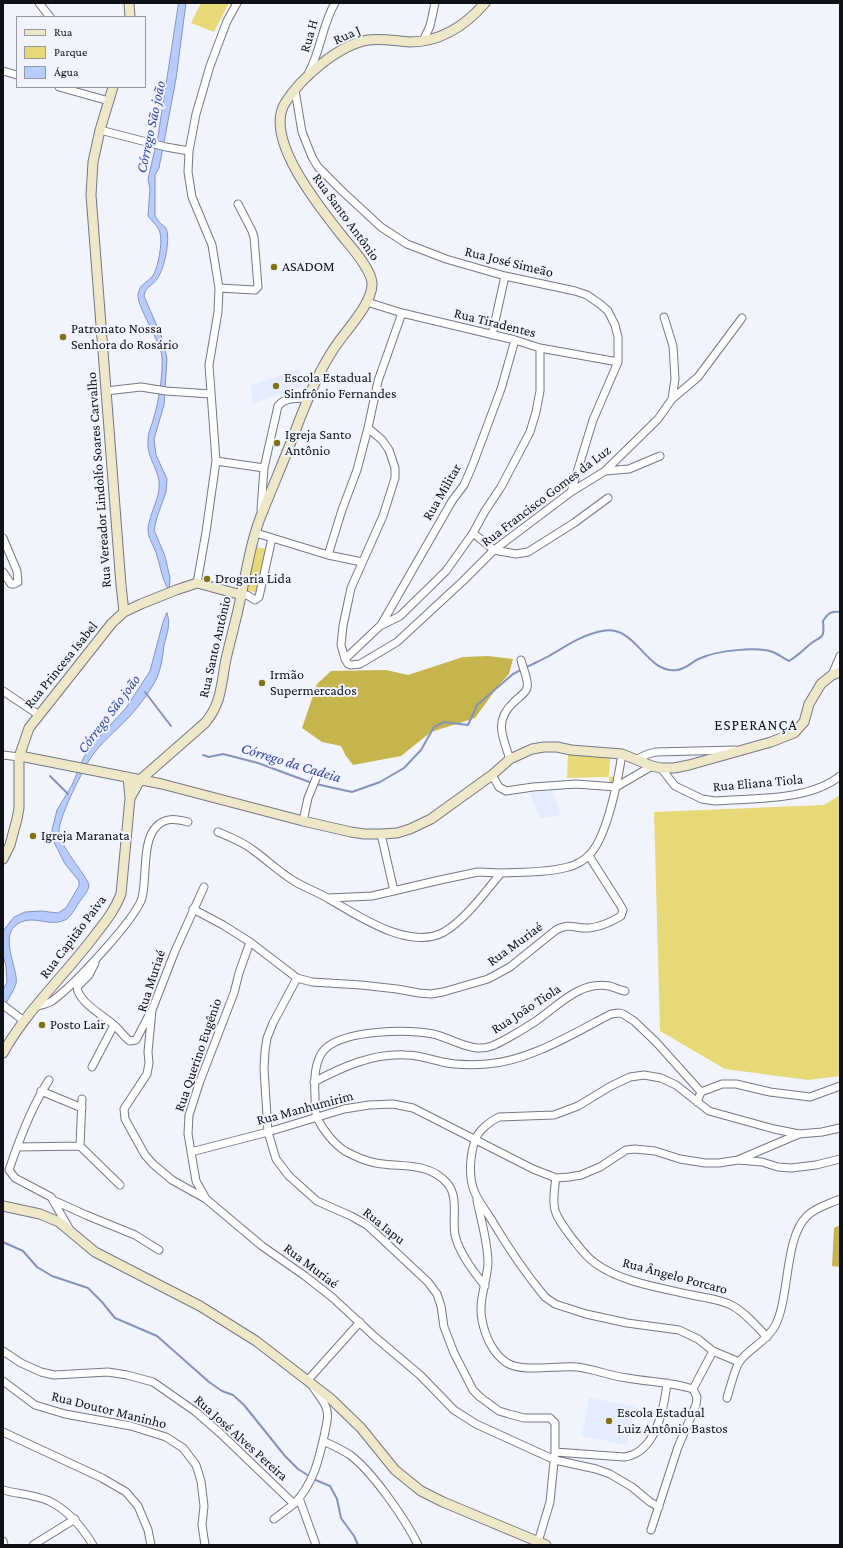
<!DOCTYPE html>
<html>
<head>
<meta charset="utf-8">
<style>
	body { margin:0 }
	#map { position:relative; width:843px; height:1548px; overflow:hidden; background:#f1f4fd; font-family:"Crimson Pro",serif }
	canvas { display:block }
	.frame { position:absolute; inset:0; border:4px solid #0f1116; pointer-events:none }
	.legend { position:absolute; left:16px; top:16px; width:130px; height:72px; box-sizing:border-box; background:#f1f4fd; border:1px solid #9799a1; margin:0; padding:5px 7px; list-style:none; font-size:12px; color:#0f1116 }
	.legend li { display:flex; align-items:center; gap:8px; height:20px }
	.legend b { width:20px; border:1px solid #9799a1 }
</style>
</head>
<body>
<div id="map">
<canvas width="843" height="1548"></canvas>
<div class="frame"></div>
<ul class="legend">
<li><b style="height:5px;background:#eee8c8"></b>Rua</li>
<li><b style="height:11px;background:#e8d978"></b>Parque</li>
<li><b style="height:11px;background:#b8cbff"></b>Água</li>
</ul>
</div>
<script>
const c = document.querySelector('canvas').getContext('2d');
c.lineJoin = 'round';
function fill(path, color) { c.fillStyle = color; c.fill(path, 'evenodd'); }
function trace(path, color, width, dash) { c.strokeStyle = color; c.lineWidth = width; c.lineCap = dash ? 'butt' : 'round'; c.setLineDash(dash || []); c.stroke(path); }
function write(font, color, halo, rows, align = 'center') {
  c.font = font + ' "Crimson Pro",serif'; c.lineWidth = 4; c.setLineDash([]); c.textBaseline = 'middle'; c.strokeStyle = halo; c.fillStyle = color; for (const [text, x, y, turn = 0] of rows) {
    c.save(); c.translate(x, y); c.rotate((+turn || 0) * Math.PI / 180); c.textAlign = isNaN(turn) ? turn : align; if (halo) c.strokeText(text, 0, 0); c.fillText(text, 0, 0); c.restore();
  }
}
fill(new Path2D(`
	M299,369L304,380L301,387L253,403L251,385Z
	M552,787L560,815L540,818L530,793Z
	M589,1398L635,1406L627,1445L582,1436Z`), '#e4ebfd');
fill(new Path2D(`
	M201,3H229L214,32L191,23Z
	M255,547L268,549L259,593L246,590Z
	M568,754L610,756L609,777L616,776L615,783H609V777L567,778Z
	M840,795V1076L808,1080L725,1069L660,1031L654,812L824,805Z`), '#e8d978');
fill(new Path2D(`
	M488,656L513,659L509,674L499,685L475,718L431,732L401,756L353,765L346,756L341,746L322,742L302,728L317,684L331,671L386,670L408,675L463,657Z
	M840,1225V1267L832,1266L834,1228Z`), '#c6b54d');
const water = new Path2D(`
	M179,3H186L176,79L159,168L155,175V216L160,223L166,228C171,239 164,270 157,279C152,286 145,287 144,296L163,340L167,359L164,405L154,439L156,455L167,479L166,492L157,517L154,530L165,556L170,578L169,590C162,580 161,568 157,556C155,547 147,537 148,528C150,512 161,497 159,481C157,467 146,455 148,440C148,432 152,425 154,417C159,400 163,375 162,357C160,340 137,307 138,295C139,285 146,283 152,277C158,270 163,241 160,233C159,227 152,221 148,216L150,189L148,179L158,136Z
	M167,613C171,625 167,633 164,645C163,654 162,663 159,672C155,686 139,706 129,717C116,731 100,743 90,759C82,772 57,820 59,834C62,849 90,880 89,886C88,892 81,899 78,904C75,909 70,918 65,920C48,928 31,912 15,926C0,939 19,971 16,984C13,992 7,1001 3,1008V990L7,982L6,966L3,955V931L14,917L25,912L41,911L58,913L66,908L79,886V881L65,864L54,842L52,830L57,810L72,785L83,759L90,747L126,708L150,671L163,622Z`);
fill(water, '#b8cbff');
trace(water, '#8593b9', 1);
trace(new Path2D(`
	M525,668C532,664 540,661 547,657C565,647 581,635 602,631C637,624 645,674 677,670C687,669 692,661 701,658C716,651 757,646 773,652C778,654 783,658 789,661C797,656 802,651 809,645C821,635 825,641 823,621C828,613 831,611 840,612
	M145,692L171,726
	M203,755L209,757L223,754L258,763L312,783
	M50,776L68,794
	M316,784L352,792L380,782L404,768L421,750L434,727L444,722L468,725L477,705L513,674L521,670
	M3,1242L23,1251L37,1267L52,1276L88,1288L102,1302L115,1318L157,1336L209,1382L222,1391L233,1395L244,1405L285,1456L298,1469L309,1476
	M313,1479L330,1486L337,1499L341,1518L354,1536L358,1545`), '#8593b9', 2);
const street = new Path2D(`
	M39,3L50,17
	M423,41L430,26L435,3
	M3,71L17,75
	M309,72C321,50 322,25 335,3
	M59,87L109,101
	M295,90L302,132L312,157L318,167L342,191L381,227L407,244L446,259L505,276L575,291L587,295L600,304L608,311L615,325L618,337V362L593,420L571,492
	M100,130L166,147L189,151
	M219,288L255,290L258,287L254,237L252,231L238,204
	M367,302L402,313L515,340L540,348L618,362
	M492,335L505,276
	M106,391L141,387L166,391L211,394
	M672,399L698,377L742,318
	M368,428L382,440L389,450L395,468V478L383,516L351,588L343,626L341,645L345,659L381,625L452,501L464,485L473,464L501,389L515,340
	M216,461L264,468
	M605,471L629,469L660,456
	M261,510L264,468L278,406C285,397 296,399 307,398
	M256,533L328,555L362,562
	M473,533L494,550L516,554L528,552L574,523L608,498
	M3,538L17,571L18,582L14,584H11L3,572
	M328,555L342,510L357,470L368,428L378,381L402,313
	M197,583L206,532L216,461L209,365L218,312L219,288L212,245L192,197L188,172L189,151L196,114L210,66L227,21L237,3
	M242,595H247L255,600L259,597L272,538
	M382,625L400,616L446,571L473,533L485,511L501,487L530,432L536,412L540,391V348
	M345,659L348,664L351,665L360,664L397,642L463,581L494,550L571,492L605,471L658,419L672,399L675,379L673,346L664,317
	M832,675L840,656
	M3,691L39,715
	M3,755L19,757
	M510,759C502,736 494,720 514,702C519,697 525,694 527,688C529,680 523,669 521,660
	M637,759L648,754L656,752L735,750
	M661,768L675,786L702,799L715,801C754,798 809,801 840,776
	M492,775L499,787L506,791L533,787L576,784L616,787L652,766
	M303,821L308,798L317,776
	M218,832C230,837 243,842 253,850C267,860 279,872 294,881C305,888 318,892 329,899C359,916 409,951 444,932C466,919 485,892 501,873C523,872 546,873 568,867C574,866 585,860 589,855C607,838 618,780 622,754
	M381,834L394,891
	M204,887L175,951L152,1010L148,1052L149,1063L147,1074L124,1109L125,1119L145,1155L153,1164L172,1180L206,1199L262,1246L305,1276L333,1298L375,1337L420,1375L454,1410L476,1424L555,1460L596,1469L610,1474L632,1487L650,1502L659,1507
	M329,898L372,896L440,880L478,872L501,873
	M193,909L223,925L250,942L297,978L312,982L361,985L397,989L419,993L431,994L443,992L488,979L510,967L556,930C571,922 574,929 589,928C601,927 611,922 621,916L623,910L619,903L589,856
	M95,963L89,975L77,987C78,1002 104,1016 114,1025C120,1030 124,1037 130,1041L136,1040L150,1013
	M297,978L273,1023L267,1038L265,1051L264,1069L268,1132L276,1159L289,1176L317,1201L351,1216L367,1225L428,1282L437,1294L441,1306L444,1327L454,1353L473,1390L480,1397L499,1411L509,1414L524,1418H550L555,1423V1452L550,1502L538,1542
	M3,1005L24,1021
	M37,1006C42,1005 48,1004 52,1001C72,987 135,920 142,898C147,879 142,841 156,827C165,817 176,819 188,822
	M92,1067L114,1025
	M49,1080C33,1104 18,1143 9,1170L15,1178L51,1197L70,1230
	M314,1082C342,1067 373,1053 406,1055C418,1055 430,1059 442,1062C456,1065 473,1065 487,1064C530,1061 574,1033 611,1014L619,1013L623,1014L634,1021L656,1042L701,1092
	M41,1091L82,1108
	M697,1102L701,1092L722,1084H736L770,1092L810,1097L840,1086
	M80,1146L82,1099
	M18,1147L80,1146L120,1185
	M191,1152L268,1132L344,1109L369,1105L393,1104L413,1108L533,1169L556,1178L569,1177L581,1175L600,1167L626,1150L635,1149L655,1151L680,1159L705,1163H719L738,1160L762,1162L778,1167L791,1168L816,1165L840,1159
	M738,1160L799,1134
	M556,1178C551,1209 553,1213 572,1238C579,1247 586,1257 595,1263C620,1282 662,1288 692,1295C705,1298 719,1299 731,1305C745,1312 756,1326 767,1337
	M206,1199L196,1181L188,1134L189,1115L200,1081L234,993L239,973L250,942
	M477,1200C481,1221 488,1242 488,1263C487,1282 478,1301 482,1320C485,1336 493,1354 507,1363C524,1373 557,1365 577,1367C594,1369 610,1376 627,1378C649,1382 671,1382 693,1389L713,1351
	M55,1201L86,1215L135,1235L159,1250
	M485,1286C474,1272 459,1253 455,1235C452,1219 459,1196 447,1183C427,1161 401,1168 376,1163C365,1161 354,1156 345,1151C334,1144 323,1130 317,1118C315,1112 315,1102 315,1095C314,1080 314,1059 326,1048C347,1030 406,1029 433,1034C447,1037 463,1047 477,1048C489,1049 497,1044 508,1038C517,1033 527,1027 536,1021C558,1006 579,981 609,986C614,987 619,990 625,991
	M3,1351L21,1363L41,1372L54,1375L108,1372L127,1375L153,1382L196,1412L220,1433L294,1504C314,1483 319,1459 325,1432C326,1425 329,1417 327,1411C326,1402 316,1393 312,1385
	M739,1362L713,1351L698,1339L679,1330L627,1323L586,1314L555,1304L545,1297C525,1273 507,1246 491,1219C486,1211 479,1202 475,1193C468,1178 470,1156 475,1140C479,1130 490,1121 499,1117L554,1115L578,1106L611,1086L630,1077L644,1075L661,1078L676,1085L709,1111L774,1129L799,1134L822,1132L840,1128
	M308,1380L360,1322
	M3,1381L35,1405L65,1414L131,1426L150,1432L166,1437L183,1448L196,1465L201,1481L204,1506L202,1525L205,1545
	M727,1398C729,1391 736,1365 740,1361C750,1348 767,1341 775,1326C790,1298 784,1238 807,1216C816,1207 829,1204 840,1199
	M3,1432L102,1478L126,1492L138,1506L148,1530L151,1545
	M323,1441C332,1445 341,1449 350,1455C372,1471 406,1520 418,1545
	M555,1452L624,1457C656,1453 664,1409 667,1383
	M3,1490C18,1494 35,1495 49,1501C68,1510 82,1527 93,1545
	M299,1498L316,1545
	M274,1519L294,1504
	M651,1530L678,1447L696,1405L697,1397L693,1389
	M3,1541L4,1545
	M33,1545L75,1519`);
const secondary = new Path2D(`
	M129,3L130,17
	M113,87L100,130L93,162L91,195L121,585L124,612
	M19,757H25L162,784L303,821L351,832L364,834H381L397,833L410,829L431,819L492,775L510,759L532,749L544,747H557L571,750L622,754L652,766L661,768H674L689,765L771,742L794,733L804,722L809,704L821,684L832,675L840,672
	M130,798L140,780L205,723C222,703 221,684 226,659C231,637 237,617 241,596C247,568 252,536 263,511C275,481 288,451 299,421C309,396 318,373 333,350C344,332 373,304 372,283C371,269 352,248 343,237C321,209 263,139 285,103C301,78 338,45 368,40C381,38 396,41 410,42C441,42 465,26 485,3
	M3,859L10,845L17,819L19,808V757L29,728L112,623L124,612L141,604L176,590L197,583L242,595
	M3,1053C26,1011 66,974 95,935C105,922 115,910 121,894L130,798L128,777
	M3,1206L40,1214L59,1222L95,1252L200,1306L256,1341L330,1398L361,1428L395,1470L421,1491L443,1502L546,1545`);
trace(street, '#737885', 9);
trace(secondary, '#737885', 11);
trace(street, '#fff', 7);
trace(secondary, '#eee8c8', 9);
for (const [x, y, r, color] of [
	[274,267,4,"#807214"],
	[63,337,4,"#807214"],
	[276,386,4,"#807214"],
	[277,443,4,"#807214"],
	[207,579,4,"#807214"],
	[262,683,4,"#807214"],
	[33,836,4,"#807214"],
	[42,1025,4,"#807214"],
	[609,1421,4,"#807214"]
]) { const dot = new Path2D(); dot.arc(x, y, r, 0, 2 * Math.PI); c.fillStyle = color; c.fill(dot); trace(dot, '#f1f4fd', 1.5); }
write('14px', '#0f1116', '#f1f4fd', [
	["Rua J",347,35,-24],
	["Rua H",309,36,-74],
	["Rua Santo Antônio",346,217,54],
	["Rua José Simeão",509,262,14],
	["Rua Tiradentes",495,323,14],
	["Rua Vereador Lindolfo Soares Carvalho",99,480,-94],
	["Rua Militar",442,492,-60],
	["Rua Francisco Gomes da Luz",546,496,-37],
	["Rua Santo Antônio",215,647,-77],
	["Rua Princesa Isabel",61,665,-51],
	["Rua Eliana Tiola",758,783,-5],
	["Rua Capitão Paiva",73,937,-53],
	["Rua Muriaé",515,944,-36],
	["Rua Muriaé",151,981,-72],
	["Rua João Tiola",526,1009,-33],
	["Rua Querino Eugênio",198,1055,-71],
	["Rua Manhumirim",305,1108,-15],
	["Rua Iapu",384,1226,39],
	["Rua Muriaé",311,1266,37],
	["Rua Ângelo Porcaro",675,1276,15],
	["Rua Doutor Maninho",109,1410,14],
	["Rua José Alves Pereira",241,1438,42]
]);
write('14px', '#0f1116', '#f1f4fd', [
	["ASADOM",282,267],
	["Patronato Nossa",71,329],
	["Senhora do Rosário",71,345],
	["Escola Estadual",284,378],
	["Sinfrônio Fernandes",284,394],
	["Igreja Santo",285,435],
	["Antônio",285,451],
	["Drogaria Lida",215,579],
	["Irmão",270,675],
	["Supermercados",270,691],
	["Igreja Maranata",41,836],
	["Posto Lair",50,1025],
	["Escola Estadual",617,1413],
	["Luiz Antônio Bastos",617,1429]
], 'left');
write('italic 15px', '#3146a6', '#f1f4fd', [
	["Córrego São joão",151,127,-78],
	["Córrego São joão",109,714,-53],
	["Córrego da Cadeia",291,763,17]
]);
c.letterSpacing = '1px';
write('15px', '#0f1116', '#f1f4fd', [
	["ESPERANÇA",756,725]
]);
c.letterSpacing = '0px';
</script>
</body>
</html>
